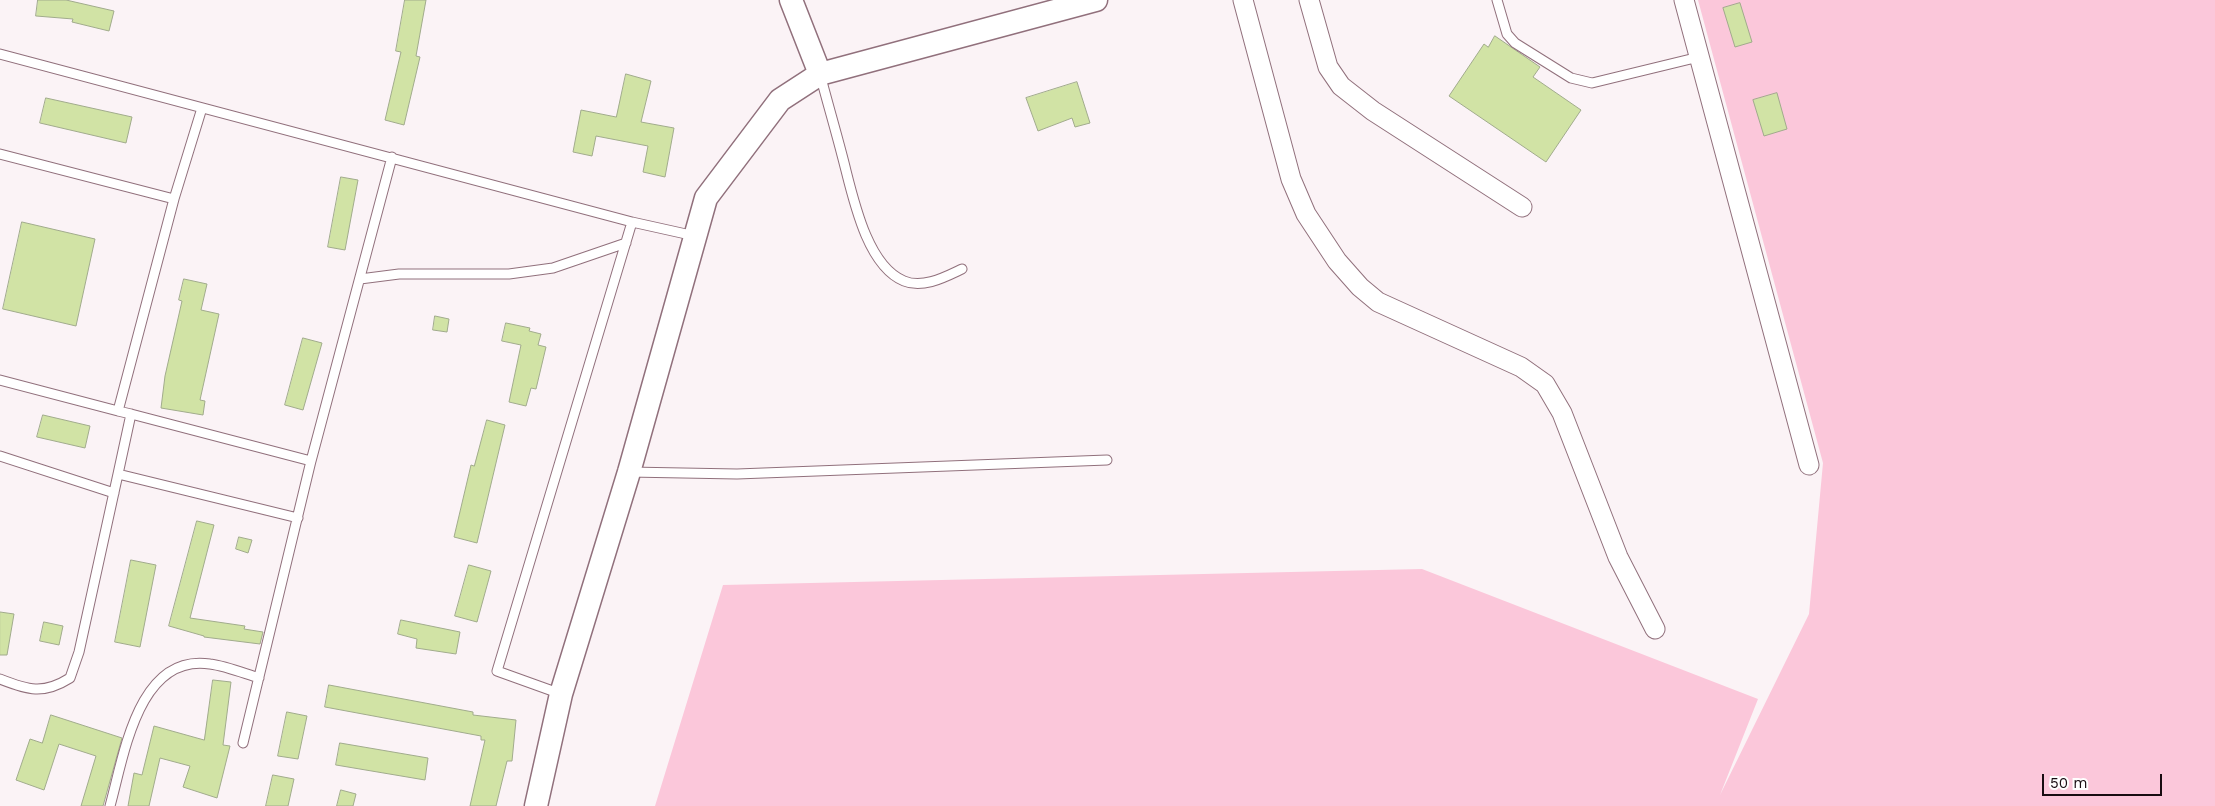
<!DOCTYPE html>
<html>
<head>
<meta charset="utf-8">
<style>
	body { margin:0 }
	#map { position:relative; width:2215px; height:806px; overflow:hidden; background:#fbf3f6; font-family:"Work Sans",sans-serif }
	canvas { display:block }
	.scale { position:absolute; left:2042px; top:774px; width:120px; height:22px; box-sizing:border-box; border:2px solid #180c11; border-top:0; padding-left:6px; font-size:15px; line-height:18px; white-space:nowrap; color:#180c11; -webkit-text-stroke:4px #fff; paint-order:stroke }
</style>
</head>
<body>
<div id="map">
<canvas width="2215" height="806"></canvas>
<div class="scale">50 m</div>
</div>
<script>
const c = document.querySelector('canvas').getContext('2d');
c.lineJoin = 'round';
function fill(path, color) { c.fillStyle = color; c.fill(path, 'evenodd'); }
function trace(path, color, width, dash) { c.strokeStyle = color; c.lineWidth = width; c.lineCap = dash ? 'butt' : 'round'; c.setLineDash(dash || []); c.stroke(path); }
fill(new Path2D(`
	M1698,0H2215V806H655L723,585L1422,569L1758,699L1720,795L1809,614L1823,463Z`), '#fbc7da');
const building = new Path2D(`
	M38,0H66L114,11L109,31L72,22L73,19L36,16Z
	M405,0H426L416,56L420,57L404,125L385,120L401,52L396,51Z
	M1740,3L1752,42L1735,47L1723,8Z
	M1495,36L1540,67L1533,77L1581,110L1546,162L1449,96L1484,44L1488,47Z
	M626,74L651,81L641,122L674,128L665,177L643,172L648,146L596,136L592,156L573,152L581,110L616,117Z
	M1077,82L1090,123L1075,127L1072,118L1038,131L1026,98Z
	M1777,93L1787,129L1764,136L1753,100Z
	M46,98L132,117L126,143L40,123Z
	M341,177L358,180L345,250L328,247Z
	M22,222L95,239L76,326L3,309Z
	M184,279L207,284L201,310L219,314L200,400L205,401L203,415L161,408L165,376L182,301L179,300Z
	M435,316L449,319L447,332L433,330Z
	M506,323L530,328L529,331L541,334L538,345L546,347L536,389L531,388L526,406L509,402L521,345L502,341Z
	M303,338L322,343L303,410L285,405Z
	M43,415L90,426L85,448L37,437Z
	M487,420L505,425L477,543L454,537L471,465L474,466Z
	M197,521L214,525L190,618L245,626L244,629L263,632L260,644L204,637V636L169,626Z
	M239,537L252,540L248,553L236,549Z
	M131,560L156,565L140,647L115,642Z
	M469,565L491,571L477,622L455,616Z
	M0,612L14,614L7,655H0Z
	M401,620L460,632L456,654L416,648L417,639L398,634Z
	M44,622L63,626L59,645L40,641Z
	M213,680L231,682L223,745L230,746L217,798L183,787L190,766L160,758L149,806H128L134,773L142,775L154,726L204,740Z
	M329,685L473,712V715L516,720L512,761H507L496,806H470L485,740H481V736L325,707Z
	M287,712L307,716L298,759L278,756Z
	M51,715L122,738L103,806H81L96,756L59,744L44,790L16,780L30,739L42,743Z
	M340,743L428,758L425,780L336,765Z
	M273,775L294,779L288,806H266Z
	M341,790L356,794L353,806H337Z`);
fill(building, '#d1e3a5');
trace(building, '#a1ab8c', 1);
const service = new Path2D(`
	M1497,0L1507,34L1515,43L1571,78L1592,83L1699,57
	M0,54L632,222L695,236
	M820,74C827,101 835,128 842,155C852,192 865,265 904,281C923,289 945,277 962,269
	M202,108L174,199L118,411L131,414L311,461L392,157
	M0,154L174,199
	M360,279L399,274H509L553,268L626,243
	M0,380L118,411
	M131,414L118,474L298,518
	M0,456L114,493
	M629,472L737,474L1107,460
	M0,679C28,690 43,695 70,678L79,652L118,474
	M561,694L497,671L632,222
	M243,743L311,461
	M110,806C124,756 138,653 210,664C226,666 243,673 259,678`);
const minor = new Path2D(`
	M1243,0L1291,179L1306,214L1337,261L1360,287L1378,302L1521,367L1545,384L1562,413L1618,557L1655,629
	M1309,0L1328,67L1341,86L1373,111L1522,207
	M1684,0L1809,465`);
const tertiary = new Path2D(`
	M791,0L820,74
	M536,806L561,694L629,472L706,198L780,100L820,74L1096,0`);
trace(service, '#91707c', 11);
trace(minor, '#91707c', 21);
trace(tertiary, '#91707c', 25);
trace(service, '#fff', 9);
trace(minor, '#fff', 19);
trace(tertiary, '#fff', 22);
</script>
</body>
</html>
